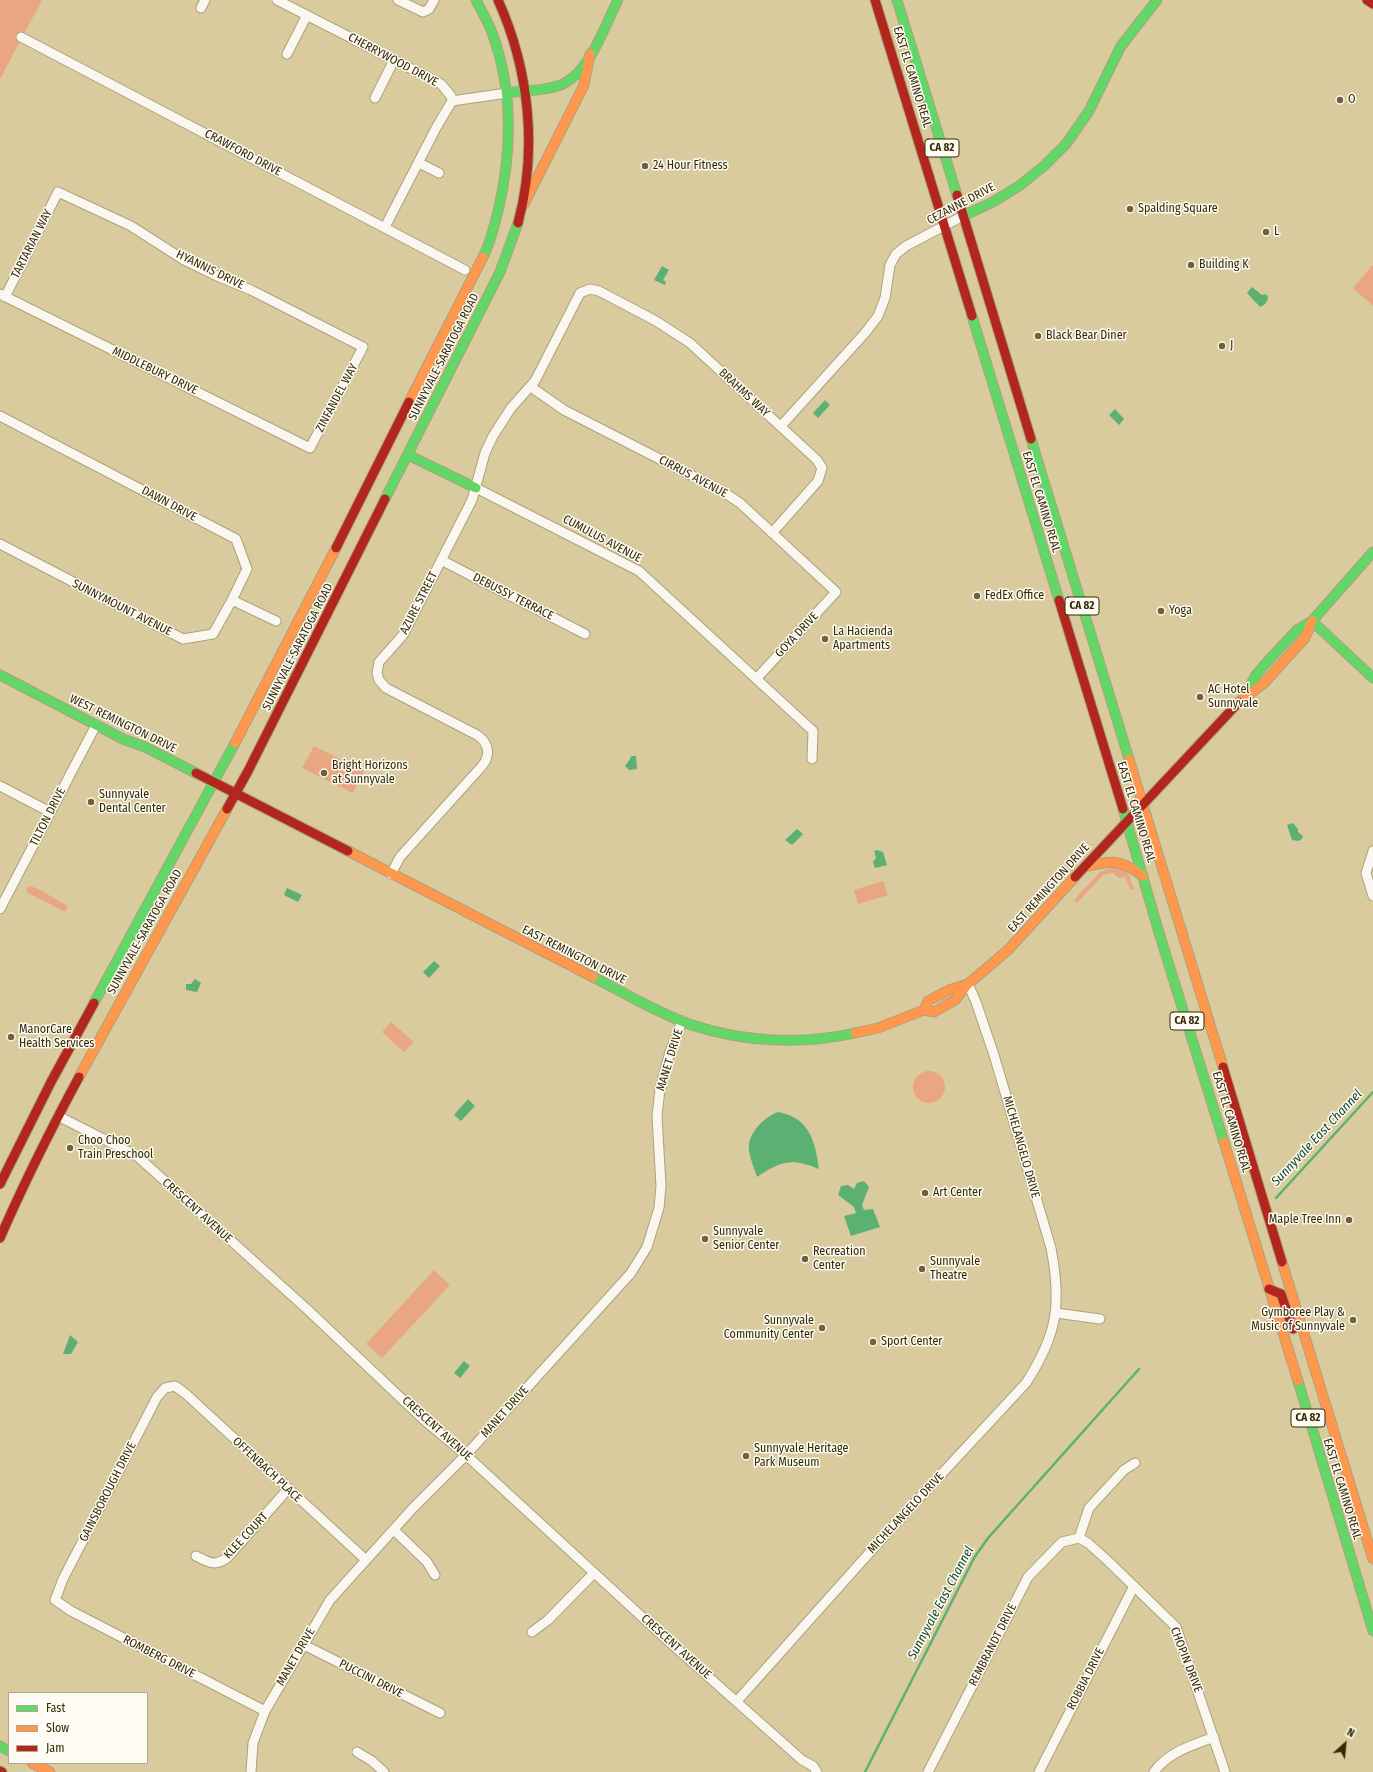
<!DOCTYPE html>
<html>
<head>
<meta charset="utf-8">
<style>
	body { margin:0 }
	#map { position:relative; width:1373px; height:1772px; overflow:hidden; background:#d9cb9d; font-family:"Fira Sans Condensed",sans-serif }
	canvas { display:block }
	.legend { position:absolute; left:8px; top:1692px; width:140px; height:72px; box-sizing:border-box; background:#fdfbf3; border:1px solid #ada794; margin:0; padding:5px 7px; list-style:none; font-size:12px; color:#342a05 }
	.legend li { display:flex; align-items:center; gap:8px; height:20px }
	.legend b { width:20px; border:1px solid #ada794 }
	.north { position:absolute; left:1325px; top:1724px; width:40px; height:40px; -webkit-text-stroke:3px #fdfbf3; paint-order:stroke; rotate:27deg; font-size:11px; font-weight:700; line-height:16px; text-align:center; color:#342a05 }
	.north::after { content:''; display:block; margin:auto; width:14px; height:18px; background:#342a05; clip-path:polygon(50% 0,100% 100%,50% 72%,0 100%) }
</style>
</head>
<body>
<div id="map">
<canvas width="1373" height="1772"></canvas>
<ul class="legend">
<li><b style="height:5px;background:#63d668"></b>Fast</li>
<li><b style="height:5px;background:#ff974d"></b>Slow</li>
<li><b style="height:5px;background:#b3261e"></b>Jam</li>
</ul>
<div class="north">N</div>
</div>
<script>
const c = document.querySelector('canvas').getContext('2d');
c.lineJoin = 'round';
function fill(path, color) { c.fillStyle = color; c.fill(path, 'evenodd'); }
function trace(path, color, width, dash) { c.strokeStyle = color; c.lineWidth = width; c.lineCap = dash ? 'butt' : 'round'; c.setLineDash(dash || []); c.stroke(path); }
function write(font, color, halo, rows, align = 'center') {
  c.font = font + ' "Fira Sans Condensed",sans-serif'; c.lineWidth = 3; c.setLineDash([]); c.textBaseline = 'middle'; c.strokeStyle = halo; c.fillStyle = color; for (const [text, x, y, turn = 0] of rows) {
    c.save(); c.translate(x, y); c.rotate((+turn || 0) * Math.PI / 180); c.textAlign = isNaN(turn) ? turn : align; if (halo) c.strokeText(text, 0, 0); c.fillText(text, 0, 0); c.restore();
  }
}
fill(new Path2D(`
	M0,0H42L0,79Z
	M1373,265V306L1353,288Z
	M314,746L364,771L353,793L302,768Z
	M1115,866L1128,873L1134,890L1130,889L1125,877L1119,878L1113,873L1103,875L1077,903L1074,900L1100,872Z
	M883,881L888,895L858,904L854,890Z
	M29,886C36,886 60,902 68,906L65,912L26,892Z
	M391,1022L414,1042L404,1052L382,1032Z
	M913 1087a16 16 0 1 1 32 0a16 16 0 1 1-32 0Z
	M434,1270L450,1285L382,1358L366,1344Z`), '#eaa683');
fill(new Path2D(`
	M662,266L669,270L663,280L666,282L665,285L654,280Z
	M1252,287L1262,295L1265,294L1268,296C1268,302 1265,305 1260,307L1247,293Z
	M825,400L830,405L818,418L813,413Z
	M1115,409L1124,419L1119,425L1109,415Z
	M631,756H636L637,769L629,770L625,766L630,759Z
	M1293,823L1298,829V832L1303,836L1302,839L1298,841L1292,840L1287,825Z
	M797,829L803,834L792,845L785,840Z
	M877,850L883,852L887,865L875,868L873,862L876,858L874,851Z
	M287,888L302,895L298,902L284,895Z
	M434,961L440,966L429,978L423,972Z
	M195,979L201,983L197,992L186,990V984H191Z
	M468,1099L475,1106L461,1121L454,1115Z
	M778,1112C810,1118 815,1141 819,1169C792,1158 782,1160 757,1177C754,1168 750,1159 749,1150C747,1134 764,1117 778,1112Z
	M864,1181L869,1187L862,1205L864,1210L873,1209L880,1227L851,1236L844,1216L856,1213L854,1207L838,1195L841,1186L848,1185L854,1189L857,1183Z
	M70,1335L78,1342L71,1354H63Z
	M464,1361L470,1366L460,1378L454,1373Z`), '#5cb172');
trace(new Path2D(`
	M1276,1198L1373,1092
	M865,1772L974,1558L988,1538L1139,1369`), '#5cb172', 2.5);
const street = new Path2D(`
	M277,0L441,84L451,96L452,101
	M398,0L423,12L429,9L434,0
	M201,8L205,0
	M21,37L465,270
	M287,54L307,15
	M375,98L394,60
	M452,101L507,93
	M419,163L439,173
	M385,227L436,128L452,101
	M0,294L310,448L363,347L251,290L217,276L184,260L131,226L58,192L5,297
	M531,387L564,410L722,491L740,503L836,592L757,678
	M0,416L236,539L247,569L232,600L213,634L183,639L0,544
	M781,426L865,333L878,316L885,298L890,265L896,254L906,246L963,216
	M476,488L639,571L813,731L812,759
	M441,560L585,634
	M232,600L276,621
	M0,786L50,812
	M1373,851L1366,873L1373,896
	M391,874L400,857L482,766C491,755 489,743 477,735L386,688L379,680L377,673L379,662L403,635L472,500L485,453L493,436L511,408L535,381L580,293L590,289L599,291L656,321L690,343L817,460L822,468L818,481L772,533
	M0,909L96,725
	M58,1116L137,1156L308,1310L423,1419L466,1455L666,1639L802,1760L813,1766L817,1772
	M1056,1313L1100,1319
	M394,1530L427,1562L435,1575
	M1079,1538L1088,1543L1108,1561L1176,1627L1225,1772
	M1079,1538L1089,1508L1124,1470L1135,1463
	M196,1556C209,1562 214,1567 227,1558L288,1489
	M532,1632L548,1620L594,1573
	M302,1644L440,1713
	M737,1701L896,1523L1026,1383C1057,1335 1062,1305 1051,1248L994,1055L976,1002L968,984
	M265,1711L71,1611L55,1600L63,1579L157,1397L165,1388L175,1386L186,1394L366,1560
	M357,1752L372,1761L384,1772
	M251,1772L253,1743L265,1711L330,1600L413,1508L466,1455L631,1273L647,1247L659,1208L661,1186L657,1116L660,1089L670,1052L682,1021
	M928,1772L1028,1577L1062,1542L1079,1538
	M1039,1772L1134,1586
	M1154,1772C1168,1752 1191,1746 1214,1737`);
const fast = new Path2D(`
	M476,0C481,10 487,20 491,30C513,87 512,149 499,207C495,223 491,242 483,257
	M897,0L957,195
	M507,93C524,90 550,91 565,83C591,69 605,25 618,0
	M963,216L993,202L1019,186L1044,166L1066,144L1089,111L1121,46L1157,0
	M972,316L1059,600
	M1031,439L1129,759
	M408,455L476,488
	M385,499L500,272L518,223
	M1312,621L1373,678
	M0,675L123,739L145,747L196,773
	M1244,696L1256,675L1267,662L1297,630L1312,621L1373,552
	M1123,809L1160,936L1224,1142
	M593,977C625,993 657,1013 692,1025C743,1042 802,1045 855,1033
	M94,1003L235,743
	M1298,1381L1373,1631
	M0,1746L9,1751`);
const slow = new Path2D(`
	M524,204L584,85L590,54
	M409,402L483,257
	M1239,702L1264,683L1305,638L1312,621
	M235,743L336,548
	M1129,759L1223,1067
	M348,851L593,977
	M1085,867C1112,860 1120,859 1143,876
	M924,1010L928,1001L949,990L968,984
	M855,1033L878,1028L924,1010L934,1012L955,1000L968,984L1008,950L1075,877
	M79,1077L227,809
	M1224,1142L1298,1381
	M1282,1262L1373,1559
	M32,1763L50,1772`);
const jam = new Path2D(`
	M498,0C529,69 538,149 518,223
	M875,0L972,316
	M1367,0L1373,4
	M957,195L1031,439
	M336,548L409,402
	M1059,600L1123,809
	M196,773L348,851
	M227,809L248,771L385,499
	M1075,877L1239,702
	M1223,1067L1282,1262
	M0,1184L51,1082L94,1003
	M0,1238C24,1183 51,1129 79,1077
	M1269,1289L1281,1294L1293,1329
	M0,1771L2,1772`);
trace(street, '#aca27d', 11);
trace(fast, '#aca27d', 11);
trace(slow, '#aca27d', 11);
trace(jam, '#aca27d', 11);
trace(street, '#f9f7f0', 9);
trace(fast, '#63d668', 9);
trace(slow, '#ff974d', 9);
trace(jam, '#b3261e', 9);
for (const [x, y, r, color] of [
	[1340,100,4,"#6e623a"],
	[645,166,4,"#6e623a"],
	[1130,209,4,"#6e623a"],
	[1266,232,4,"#6e623a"],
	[1191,265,4,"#6e623a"],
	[1038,336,4,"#6e623a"],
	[1222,346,4,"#6e623a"],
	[977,596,4,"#6e623a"],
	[1161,611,4,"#6e623a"],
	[825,639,4,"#6e623a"],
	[1200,697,4,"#6e623a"],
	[324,773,4,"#6e623a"],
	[91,802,4,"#6e623a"],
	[11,1037,4,"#6e623a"],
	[70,1148,4,"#6e623a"],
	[925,1193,4,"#6e623a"],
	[1349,1220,4,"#6e623a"],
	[705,1239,4,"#6e623a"],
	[805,1259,4,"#6e623a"],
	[922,1269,4,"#6e623a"],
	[1353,1320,4,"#6e623a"],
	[822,1328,4,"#6e623a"],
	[873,1342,4,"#6e623a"],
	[746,1456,4,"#6e623a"]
]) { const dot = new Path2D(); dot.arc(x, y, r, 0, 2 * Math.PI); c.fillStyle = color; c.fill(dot); trace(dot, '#fdfbf3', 1.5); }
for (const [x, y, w] of [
	[942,148,34],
	[1082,606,34],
	[1187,1021,34],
	[1308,1418,34]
]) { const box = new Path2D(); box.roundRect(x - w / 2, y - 9, w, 18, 3); c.fillStyle = '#fdfbf3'; c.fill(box); trace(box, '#342a05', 1); }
write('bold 11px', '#342a05', null, [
	["CA 82",942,148],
	["CA 82",1082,606],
	["CA 82",1187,1021],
	["CA 82",1308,1418]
]);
write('12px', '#342a05', '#fdfbf3', [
	["CHERRYWOOD DRIVE",393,60,28],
	["EAST EL CAMINO REAL",912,77,73],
	["CRAWFORD DRIVE",243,153,28],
	["CEZANNE DRIVE",961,204,-28],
	["TARTARIAN WAY",32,244,-63],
	["HYANNIS DRIVE",210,270,26],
	["SUNNYVALE-SARATOGA ROAD",444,357,-63],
	["MIDDLEBURY DRIVE",155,371,26],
	["BRAHMS WAY",744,393,43],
	["ZINFANDEL WAY",337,398,-62],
	["CIRRUS AVENUE",693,477,28],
	["EAST EL CAMINO REAL",1041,502,73],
	["DAWN DRIVE",169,504,28],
	["CUMULUS AVENUE",602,539,28],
	["DEBUSSY TERRACE",513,597,27],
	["AZURE STREET",419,603,-63],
	["SUNNYMOUNT AVENUE",122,608,27],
	["GOYA DRIVE",797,635,-47],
	["SUNNYVALE-SARATOGA ROAD",298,647,-63],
	["WEST REMINGTON DRIVE",123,724,26],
	["EAST EL CAMINO REAL",1136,812,73],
	["TILTON DRIVE",48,817,-63],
	["EAST REMINGTON DRIVE",1049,888,-48],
	["SUNNYVALE-SARATOGA ROAD",145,932,-61],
	["EAST REMINGTON DRIVE",574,955,27],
	["MANET DRIVE",670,1060,-73],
	["EAST EL CAMINO REAL",1231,1122,73],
	["MICHELANGELO DRIVE",1021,1147,74],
	["CRESCENT AVENUE",197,1211,42],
	["MANET DRIVE",505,1412,-48],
	["CRESCENT AVENUE",437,1429,42],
	["OFFENBACH PLACE",267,1470,43],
	["EAST EL CAMINO REAL",1342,1489,73],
	["GAINSBOROUGH DRIVE",108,1492,-63],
	["MICHELANGELO DRIVE",906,1513,-47],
	["KLEE COURT",246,1536,-47],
	["REMBRANDT DRIVE",993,1645,-63],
	["CRESCENT AVENUE",676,1647,42],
	["ROMBERG DRIVE",159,1657,27],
	["MANET DRIVE",296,1657,-60],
	["CHOPIN DRIVE",1186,1660,69],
	["PUCCINI DRIVE",371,1679,27],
	["ROBBIA DRIVE",1086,1679,-63]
]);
write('12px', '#342a05', '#fdfbf3', [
	["O",1348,100],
	["24 Hour Fitness",653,166],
	["Spalding Square",1138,209],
	["L",1274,232],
	["Building K",1199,265],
	["Black Bear Diner",1046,336],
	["J",1230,346],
	["FedEx Office",985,596],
	["Yoga",1169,611],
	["La Hacienda",833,632],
	["Apartments",833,646],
	["AC Hotel",1208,690],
	["Sunnyvale",1208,704],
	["Bright Horizons",332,766],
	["at Sunnyvale",332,780],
	["Sunnyvale",99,795],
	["Dental Center",99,809],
	["ManorCare",19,1030],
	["Health Services",19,1044],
	["Choo Choo",78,1141],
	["Train Preschool",78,1155],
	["Art Center",933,1193],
	["Maple Tree Inn",1341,1220,"right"],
	["Sunnyvale",713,1232],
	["Senior Center",713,1246],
	["Recreation",813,1252],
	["Center",813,1266],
	["Sunnyvale",930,1262],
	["Theatre",930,1276],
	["Gymboree Play &",1345,1313,"right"],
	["Music of Sunnyvale",1345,1327,"right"],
	["Sunnyvale",814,1321,"right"],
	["Community Center",814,1335,"right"],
	["Sport Center",881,1342],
	["Sunnyvale Heritage",754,1449],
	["Park Museum",754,1463]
], 'left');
write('italic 13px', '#164528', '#fdfbf3', [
	["Sunnyvale East Channel",1317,1138,-47],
	["Sunnyvale East Channel",941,1603,-62]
]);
</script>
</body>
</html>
